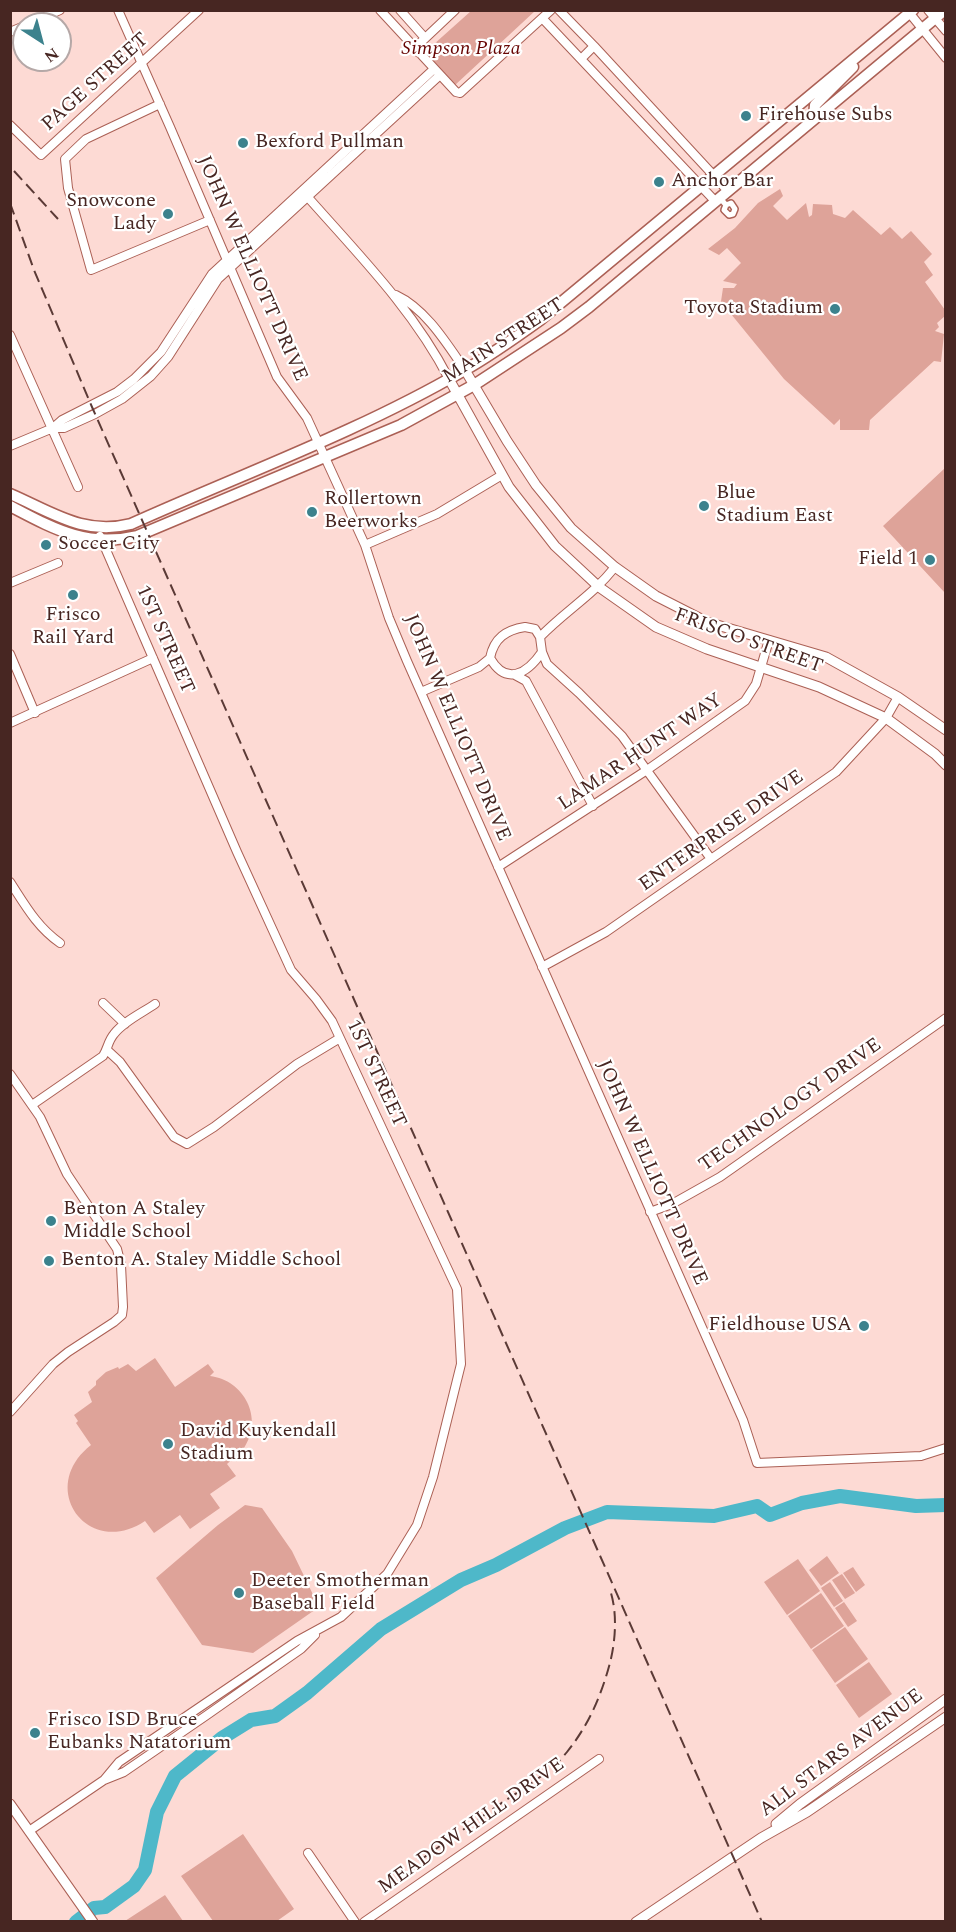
<!DOCTYPE html>
<html>
<head>
<meta charset="utf-8">
<style>
	body { margin:0 }
	#map { position:relative; width:956px; height:1932px; overflow:hidden; background:#fddad4; font-family:Spectral,serif }
	canvas { display:block }
	.frame { position:absolute; inset:0; border:12px solid #472622; pointer-events:none }
	.north { position:absolute; left:12px; top:12px; width:60px; height:60px; box-sizing:border-box; background:#fff; border:2px solid #b5a8a7; border-radius:50%; rotate:144deg; font-size:16px; font-weight:700; line-height:24px; text-align:center; color:#472622 }
	.north::after { content:''; display:block; margin:auto; width:21px; height:27px; background:#3c828d; clip-path:polygon(50% 0,100% 100%,50% 72%,0 100%) }
</style>
</head>
<body>
<div id="map">
<canvas width="956" height="1932"></canvas>
<div class="frame"></div>
<div class="north">N</div>
</div>
<script>
const c = document.querySelector('canvas').getContext('2d');
c.lineJoin = 'round';
function fill(path, color) { c.fillStyle = color; c.fill(path, 'evenodd'); }
function trace(path, color, width, dash) { c.strokeStyle = color; c.lineWidth = width; c.lineCap = dash ? 'butt' : 'round'; c.setLineDash(dash || []); c.stroke(path); }
function write(font, color, halo, rows, align = 'center') {
  c.font = font + ' Spectral,serif'; c.lineWidth = 4.5; c.setLineDash([]); c.textBaseline = 'middle'; c.strokeStyle = halo; c.fillStyle = color; for (const [text, x, y, turn = 0] of rows) {
    c.save(); c.translate(x, y); c.rotate((+turn || 0) * Math.PI / 180); c.textAlign = isNaN(turn) ? turn : align; if (halo) c.strokeText(text, 0, 0); c.fillText(text, 0, 0); c.restore();
  }
}
fill(new Path2D(`
	M471,11H535L454,86L424,53Z
	M780,189L783,196L773,206L787,220L806,203L809,217L812,215L813,204L832,205L833,214L845,218L853,210L881,235L890,227L902,239L911,231L932,254L924,262L933,275L925,282L945,310V316L937,323L939,327L935,331L944,334L941,362L934,361L870,420L869,430H840V419L834,425L784,379L731,314V310L720,308L723,288H734L737,284L723,281L741,263L727,248L719,255L708,249L735,228L758,203Z
	M945,468V593L883,526Z
	M155,1358L175,1387L208,1364L214,1372L210,1376C244,1380 264,1418 244,1448C240,1454 233,1459 227,1464L236,1476L210,1494L220,1508L190,1529L180,1515L154,1533L145,1521C88,1559 36,1488 91,1445L76,1423L78,1421L74,1415L92,1402L88,1392L96,1385V1381L106,1372L118,1367L119,1369L128,1364L136,1371Z
	M245,1505L262,1508L292,1551L319,1607L253,1653L202,1645L156,1578L218,1525Z
	M827,1556L839,1573L821,1586L809,1570Z
	M798,1559L820,1591L787,1615L764,1582Z
	M853,1567L865,1585L856,1592L843,1573Z
	M842,1574L855,1593L845,1599L832,1580Z
	M830,1582L843,1601L834,1607L821,1588Z
	M821,1593L844,1626L811,1649L788,1616Z
	M844,1602L857,1621L848,1627L835,1608Z
	M845,1627L868,1659L835,1683L812,1650Z
	M869,1662L892,1694L859,1718L836,1685Z
	M243,1834L294,1909L277,1921H213L181,1876Z
	M165,1895L183,1921H125Z`), '#dea399');
trace(new Path2D(`
	M76,1922L94,1908L105,1907L134,1886L145,1870L157,1812L175,1776L222,1738L251,1720L275,1716L307,1693L381,1629L461,1580L496,1565L565,1528L607,1512L714,1516L757,1506L770,1515L802,1503L840,1496L916,1506L946,1505`), '#4eb8c9', 14);
const pedestrian = new Path2D(`
	M720,198L726,205L724,210L729,215L733,214L735,209L731,203L726,205`);
const minor = new Path2D(`
	M118,10L170,127L277,377L307,418L365,545L389,618L407,661L743,1420L757,1463L921,1456L946,1448
	M380,10L456,92L460,93L551,10
	M400,10L425,38
	M559,10L594,46L727,190
	M907,10L946,58
	M928,10L946,31
	M543,19L715,201
	M29,24L60,10
	M10,32L24,26
	M419,53V44L455,10
	M582,58L594,46
	M160,104L86,139L65,159L68,188L91,270L210,220
	M10,125L41,155L199,10
	M305,194C357,253 413,309 449,379
	M396,295C426,309 447,344 465,370
	M10,335L78,487
	M53,428H64L95,414L122,399L151,376L168,357L218,279L440,75
	M10,446L53,428L62,420L117,392L134,379L161,352L212,274L434,69
	M100,536L237,852L291,970L316,999L332,1021L457,1289L461,1364L433,1477L417,1525L387,1574L341,1617L297,1641L119,1762L104,1780
	M365,545L437,514L502,475
	M10,583L58,563
	M525,627L535,629L540,637L542,652C527,674 506,686 490,658C494,638 506,630 525,627Z
	M540,637C565,611 592,596 615,567
	M542,652L547,664L579,693L622,736L711,859
	M10,654L35,713
	M515,675L526,681L593,806
	M421,692L479,667L490,658
	M10,723L153,658
	M498,867L647,770L745,701L756,684L769,640
	M10,882C25,905 37,927 60,943
	M542,967L606,932L836,772L886,718L898,697
	M103,1003L125,1024
	M107,1050L120,1062L174,1137L187,1144L214,1127L297,1064L340,1038
	M10,1074L40,1117L67,1174L117,1249L121,1265L123,1307L122,1315L114,1322L68,1352L53,1364L10,1412
	M32,1105L103,1056C108,1048 108,1041 114,1034C124,1021 142,1013 155,1004
	M650,1212L672,1204L720,1177L946,1018
	M29,1831L104,1780L124,1772L207,1715L301,1649L315,1635
	M308,1853L355,1922
	M364,1922L599,1759`);
const tertiary = new Path2D(`
	M465,370L507,441L536,485L571,528L615,567L656,596L707,622L826,657L898,697L946,730
	M449,379L509,487L555,546L599,587L656,627L707,649L819,687L886,718L935,754L946,765
	M10,1804L93,1922
	M776,1824L800,1804L946,1699
	M636,1922L761,1838L807,1812L946,1717`);
const secondary = new Path2D(`
	M814,117L815,105L853,67
	M10,494C52,512 84,536 131,524C242,474 358,432 463,371C490,356 515,338 540,320L913,10
	M10,506C54,529 87,548 137,536L401,425L474,385L561,328L589,307L945,10`);
trace(pedestrian, '#ab6055', 8);
trace(minor, '#ab6055', 10);
trace(tertiary, '#ab6055', 11);
trace(secondary, '#ab6055', 13);
trace(pedestrian, '#fff', 5);
trace(minor, '#fff', 8);
trace(tertiary, '#fff', 9);
trace(secondary, '#fff', 10);
trace(new Path2D(`
	M14,171L58,219
	M10,203L34,270L92,407L762,1922
	M419,1861C448,1840 477,1820 506,1800C527,1786 551,1772 567,1752C587,1727 599,1701 608,1670C615,1647 618,1617 611,1593`), '#5b3a36', 2, [12, 6]);
for (const [x, y, r, color] of [
	[746,116,6,"#3c828d"],
	[243,143,6,"#3c828d"],
	[659,182,6,"#3c828d"],
	[168,214,6,"#3c828d"],
	[835,309,6,"#3c828d"],
	[704,506,6,"#3c828d"],
	[312,512,6,"#3c828d"],
	[46,545,6,"#3c828d"],
	[930,560,6,"#3c828d"],
	[73,595,6,"#3c828d"],
	[51,1221,6,"#3c828d"],
	[49,1261,6,"#3c828d"],
	[864,1326,6,"#3c828d"],
	[168,1444,6,"#3c828d"],
	[239,1593,6,"#3c828d"],
	[35,1733,6,"#3c828d"]
]) { const dot = new Path2D(); dot.arc(x, y, r, 0, 2 * Math.PI); c.fillStyle = color; c.fill(dot); trace(dot, '#fff', 2); }
write('italic 20px', '#670402', '#fff', [
	["Simpson Plaza",461,50]
]);
write('20px', '#472622', '#fff', [
	["PAGE STREET",96,83,-42],
	["JOHN W ELLIOTT DRIVE",251,269,66],
	["MAIN STREET",504,342,-33],
	["1ST STREET",164,640,66],
	["FRISCO STREET",748,642,20],
	["JOHN W ELLIOTT DRIVE",456,728,67],
	["LAMAR HUNT WAY",641,753,-34],
	["ENTERPRISE DRIVE",722,832,-35],
	["1ST STREET",375,1074,65],
	["TECHNOLOGY DRIVE",791,1106,-35],
	["JOHN W ELLIOTT DRIVE",651,1173,66],
	["ALL STARS AVENUE",842,1754,-37],
	["MEADOW HILL DRIVE",472,1827,-35]
]);
write('20px', '#472622', '#fff', [
	["Firehouse Subs",758,116],
	["Bexford Pullman",255,143],
	["Anchor Bar",671,182],
	["Snowcone",156,202,"right"],
	["Lady",156,225,"right"],
	["Toyota Stadium",823,309,"right"],
	["Blue",716,494],
	["Stadium East",716,517],
	["Rollertown",324,500],
	["Beerworks",324,523],
	["Soccer City",58,545],
	["Field 1",918,560,"right"],
	["Frisco",73,616,"center"],
	["Rail Yard",73,639,"center"],
	["Benton A Staley",63,1210],
	["Middle School",63,1233],
	["Benton A. Staley Middle School",61,1261],
	["Fieldhouse USA",852,1326,"right"],
	["David Kuykendall",180,1432],
	["Stadium",180,1455],
	["Deeter Smotherman",251,1582],
	["Baseball Field",251,1605],
	["Frisco ISD Bruce",47,1721],
	["Eubanks Natatorium",47,1744]
], 'left');
</script>
</body>
</html>
